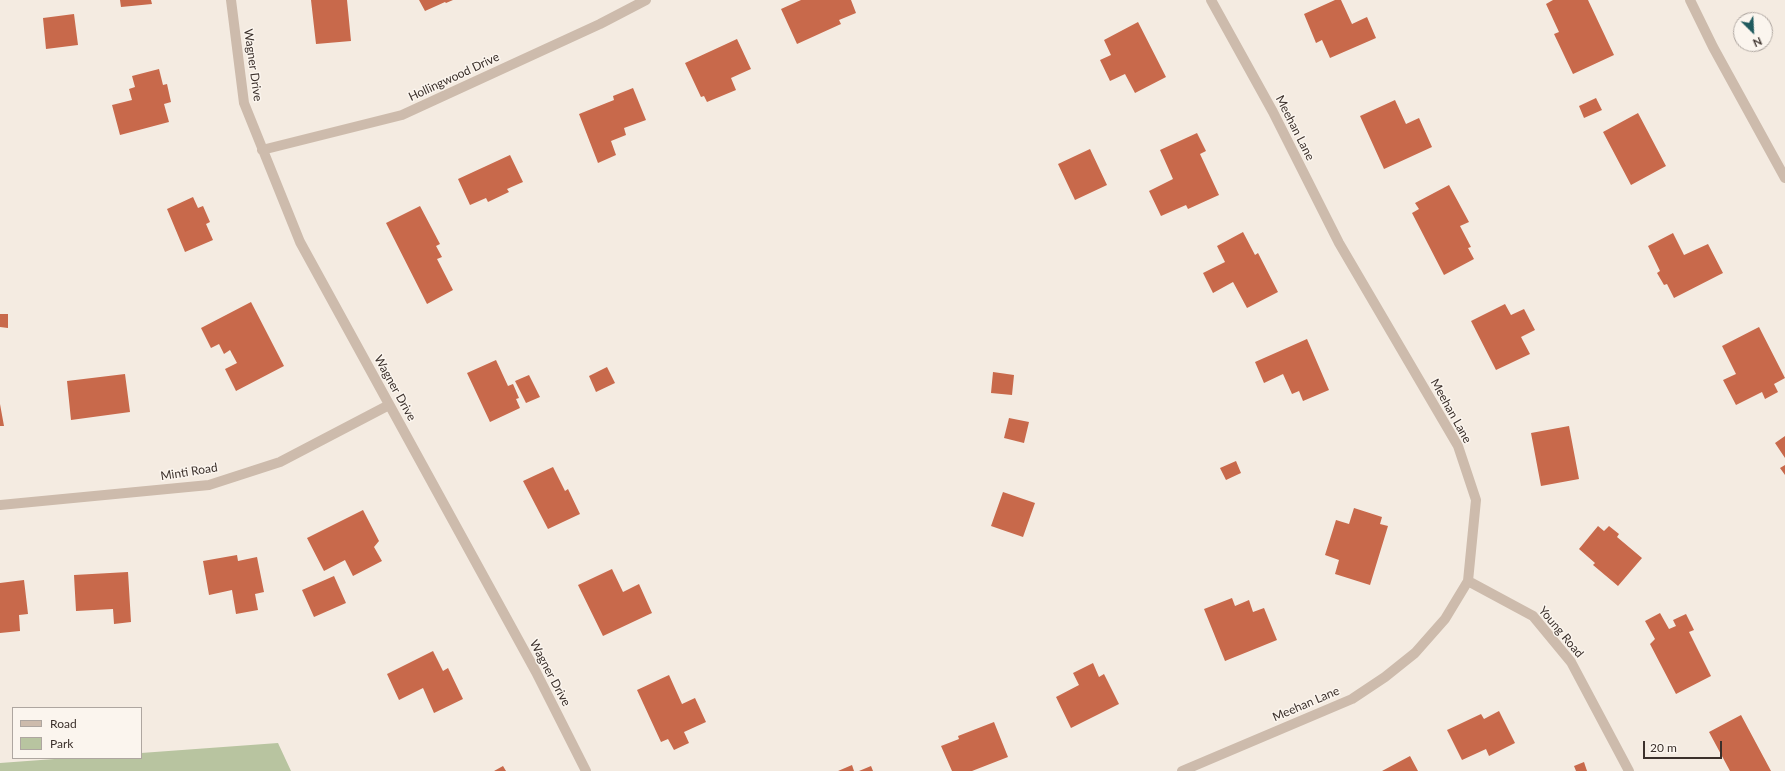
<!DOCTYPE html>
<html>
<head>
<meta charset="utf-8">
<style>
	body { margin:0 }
	#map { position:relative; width:1785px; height:771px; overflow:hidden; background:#f4ebe1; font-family:Lato,sans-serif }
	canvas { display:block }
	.legend { position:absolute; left:12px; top:707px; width:130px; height:52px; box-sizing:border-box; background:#fbf5ee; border:1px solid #aea6a0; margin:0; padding:5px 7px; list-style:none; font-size:12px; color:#3b302b }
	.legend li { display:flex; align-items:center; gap:8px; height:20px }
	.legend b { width:20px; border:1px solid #aea6a0 }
	.north { position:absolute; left:1733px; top:12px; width:40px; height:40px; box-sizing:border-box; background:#fbf5ee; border:1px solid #aea6a0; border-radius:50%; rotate:156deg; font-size:11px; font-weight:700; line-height:16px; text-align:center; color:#3b302b }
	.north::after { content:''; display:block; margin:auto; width:14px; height:18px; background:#1f5a5e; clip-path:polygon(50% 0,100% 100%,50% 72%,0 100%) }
	.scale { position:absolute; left:1643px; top:741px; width:79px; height:18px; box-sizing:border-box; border:2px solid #3b302b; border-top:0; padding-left:5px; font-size:12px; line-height:14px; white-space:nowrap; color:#3b302b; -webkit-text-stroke:3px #fbf5ee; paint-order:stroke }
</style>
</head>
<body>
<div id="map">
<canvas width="1785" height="771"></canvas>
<ul class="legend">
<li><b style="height:5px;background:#cdbbac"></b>Road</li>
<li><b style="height:11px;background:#b8c4a0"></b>Park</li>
</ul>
<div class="north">N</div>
<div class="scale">20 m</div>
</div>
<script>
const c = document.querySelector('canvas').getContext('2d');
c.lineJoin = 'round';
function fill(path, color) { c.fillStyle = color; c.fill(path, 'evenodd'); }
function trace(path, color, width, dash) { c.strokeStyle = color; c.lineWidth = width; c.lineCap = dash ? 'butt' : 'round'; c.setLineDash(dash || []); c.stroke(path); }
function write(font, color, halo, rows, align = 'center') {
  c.font = font + ' Lato,sans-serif'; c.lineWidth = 3; c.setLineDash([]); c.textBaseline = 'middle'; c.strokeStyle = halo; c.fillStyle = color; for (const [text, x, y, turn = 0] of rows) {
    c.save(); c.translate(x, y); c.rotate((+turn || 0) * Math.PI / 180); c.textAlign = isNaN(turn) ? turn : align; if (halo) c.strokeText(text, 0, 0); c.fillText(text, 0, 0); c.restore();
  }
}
fill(new Path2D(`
	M278,743L291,771H0V763L68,758H141V753Z`), '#b8c4a0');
fill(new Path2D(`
	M120,0H151L152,4L121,7Z
	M311,0H347L351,41L316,44Z
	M419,0H453L446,3L445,2L425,11Z
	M801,0H851L856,13L839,20L841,24L797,44L781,9Z
	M1335,0H1341L1352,24L1367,17L1376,38L1330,58L1322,40L1316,43L1304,14Z
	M1553,0H1588L1614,55L1573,74L1554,34L1559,32L1546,4Z
	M74,14L78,45L46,49L43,18Z
	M1138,22L1166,77L1135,93L1125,74L1110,81L1100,60L1111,55L1104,40Z
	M737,39L751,69L731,78L736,90L707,102L704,96L701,97L685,63Z
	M159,69L163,85L167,84L171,102L164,104L169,122L120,135L112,105L132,100L129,89L135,87L132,76Z
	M633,88L646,120L624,128L626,135L611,141L616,155L598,163L579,114L614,100L613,96Z
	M1596,98L1602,110L1584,118L1579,106Z
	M1395,100L1406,124L1419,118L1432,147L1384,169L1360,116Z
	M1638,113L1666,166L1631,185L1603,132Z
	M1197,133L1206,151L1200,154L1219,195L1188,209L1186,205L1161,216L1149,191L1173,179L1160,150Z
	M1090,149L1107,185L1075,200L1058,164Z
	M510,155L523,182L507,189L509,192L488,202L486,198L470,205L458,179Z
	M1449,185L1469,222L1460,226L1471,247L1468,248L1474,259L1444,275L1412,213L1419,209L1415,203Z
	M193,197L198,208L203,206L210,222L206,224L213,240L185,252L167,209Z
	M420,206L440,244L436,246L442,257L437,259L453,290L427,304L386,223Z
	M1243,232L1255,255L1258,253L1278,292L1247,308L1233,282L1213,293L1203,273L1225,262L1217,246Z
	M1673,233L1684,255L1708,244L1723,273L1674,298L1667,284L1664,285L1657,273L1660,271L1648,246Z
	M251,302L284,366L236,391L225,369L237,363L230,350L224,354L219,344L211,348L201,328Z
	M1505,304L1511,315L1524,309L1535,330L1521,337L1530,354L1496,370L1471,321Z
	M0,314H8V328L0,327Z
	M1759,327L1785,378L1774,384L1778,392L1765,399L1762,392L1736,405L1723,380L1736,374L1722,346Z
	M1307,339L1329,390L1303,401L1299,391L1292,394L1283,374L1264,383L1255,362Z
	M496,360L508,386L513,384L519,398L516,399L520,408L490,422L467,373Z
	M607,367L615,383L596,392L589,376Z
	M993,372L1014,375L1012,395L991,393Z
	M125,374L130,412L71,420L67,381Z
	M529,375L540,397L526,403L515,381Z
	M0,404L4,426H0Z
	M1009,418L1029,422L1024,443L1004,438Z
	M1569,426L1579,479L1541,486L1531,433Z
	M1785,436V458L1775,443Z
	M1236,461L1241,473L1226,480L1220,468Z
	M1785,465V475L1780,468Z
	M553,467L565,491L568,489L580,514L548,529L523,481Z
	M1003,492L1035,503L1023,537L991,526Z
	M1354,508L1382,517L1380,524L1388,526L1370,585L1335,574L1339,560L1325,555L1336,520L1349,524Z
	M363,510L379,541L374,547L382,561L353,576L345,560L324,571L307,538Z
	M1598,526L1604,531L1609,526L1619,534L1617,537L1642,558L1618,586L1593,565L1595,563L1579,549Z
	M237,555L238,561L257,557L264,592L255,594L258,610L236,614L232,590L209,595L203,561Z
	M612,569L623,592L639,584L652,613L603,636L578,585Z
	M128,572L131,622L114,624L113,609L76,611L74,575Z
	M334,576L346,603L314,617L302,590Z
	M24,580L28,614L19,615L20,631L0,633V583Z
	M1232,598L1235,606L1249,600L1253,612L1264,608L1277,640L1225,661L1204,609Z
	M1660,613L1669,629L1676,626L1673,620L1686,614L1694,630L1689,632L1711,676L1676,694L1650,644L1655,639L1645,621Z
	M433,651L443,671L448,668L463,699L434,713L423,688L399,700L387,674Z
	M1093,663L1099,677L1104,674L1119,704L1071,728L1056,697L1079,685L1073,673Z
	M669,675L682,704L695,698L706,722L684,732L689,743L674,750L668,739L661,742L637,690Z
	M1499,711L1515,743L1489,756L1486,749L1462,760L1447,730L1481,714L1484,719Z
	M1741,715L1771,771H1730L1709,732Z
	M994,722L1008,757L972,771H952L941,746L959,739L958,736Z
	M1410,756L1418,771H1382Z
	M1584,762L1587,771H1576L1574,766Z
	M852,765L854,771H838Z
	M503,766L506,771H494Z
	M871,766L873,771H859Z`), '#c8694b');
trace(new Path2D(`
	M231,0L244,103L300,242L536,672L586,771
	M1690,0L1713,47L1785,178
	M262,150L402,115L600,24L646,0
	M0,505L209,485L280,462L389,405
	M1468,581L1533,616L1571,662L1629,771
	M1182,771L1352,699L1385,677L1415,653L1445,619L1468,581L1476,500L1458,446L1339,243L1273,112L1211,0`), '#cdbbac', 10);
write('12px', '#3b302b', '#fbf5ee', [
	["Wagner Drive",253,65,82],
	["Hollingwood Drive",454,77,-25],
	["Meehan Lane",1295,128,63],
	["Wagner Drive",395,388,61],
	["Meehan Lane",1451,411,61],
	["Minti Road",189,472,-9],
	["Young Road",1561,632,50],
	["Wagner Drive",550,673,62],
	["Meehan Lane",1306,704,-23]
]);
</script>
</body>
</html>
